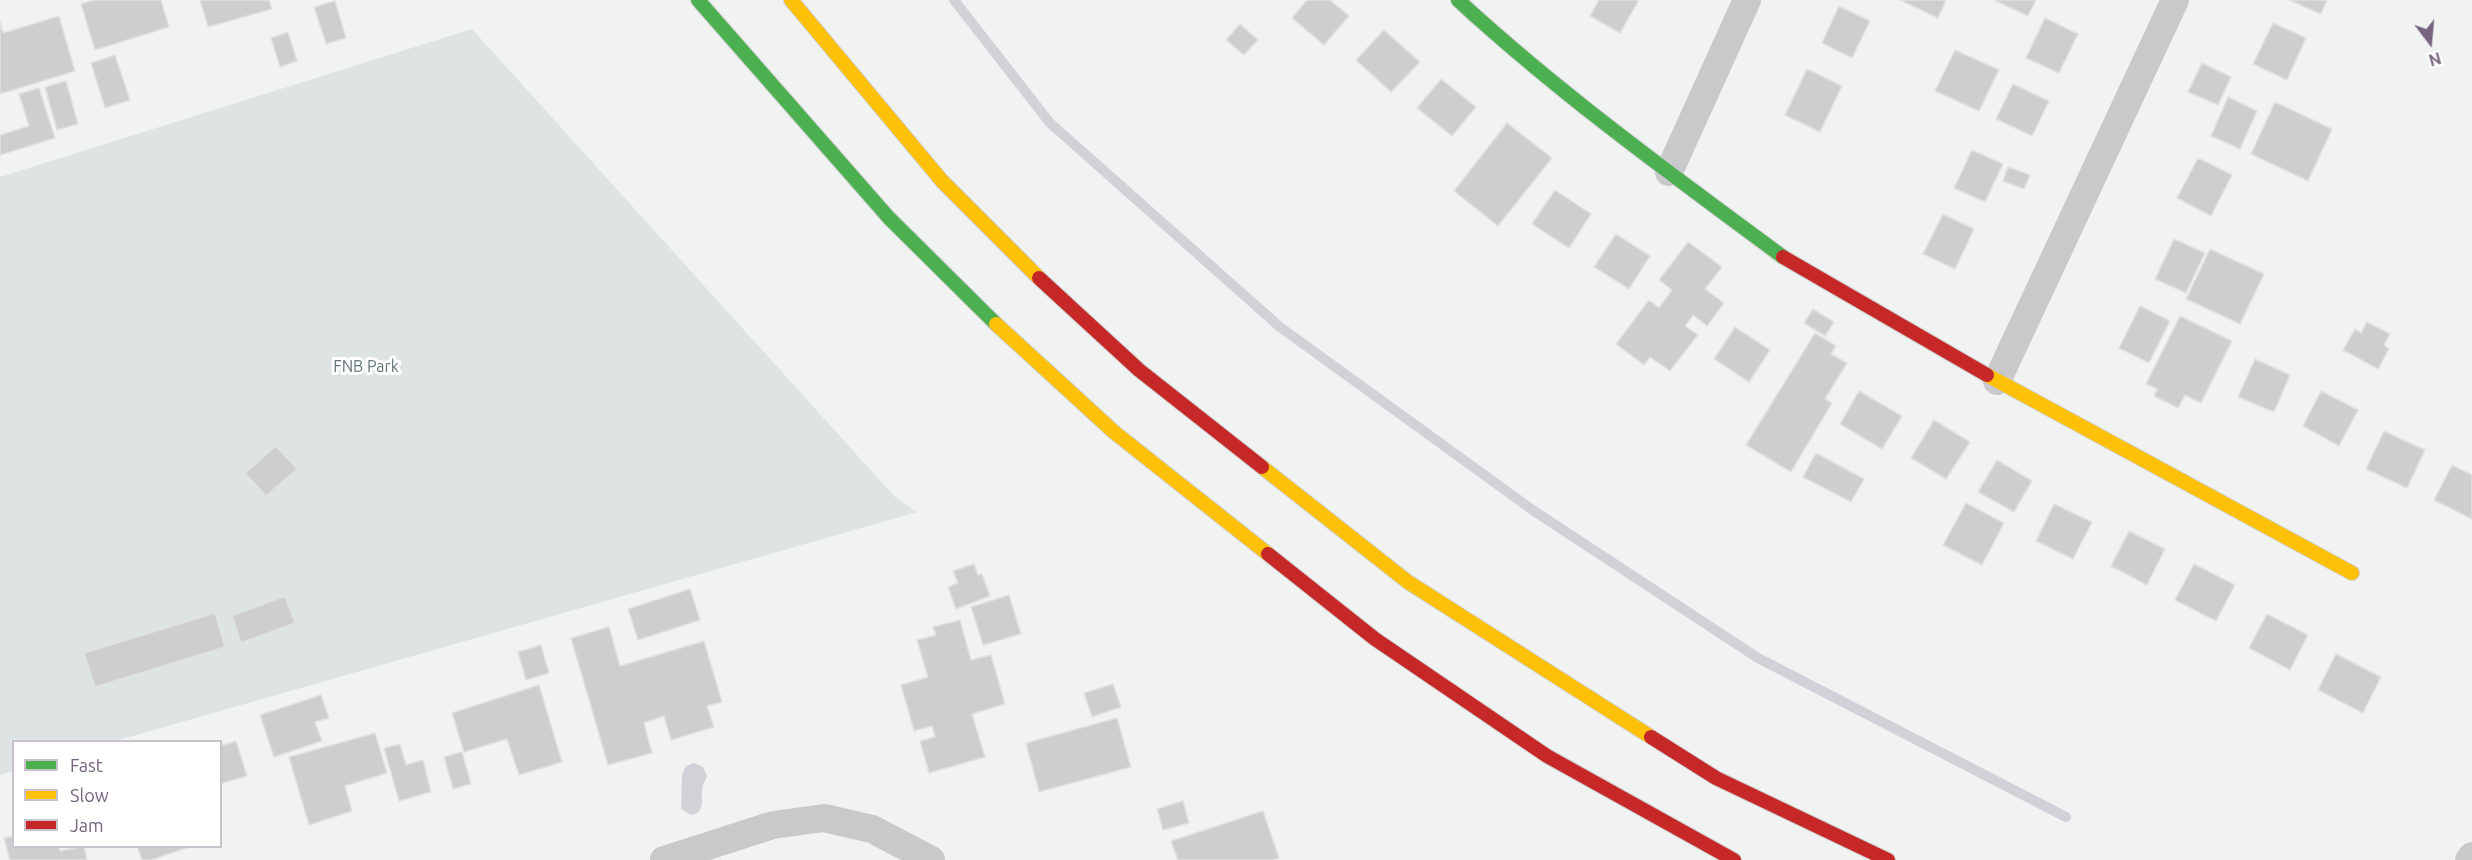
<!DOCTYPE html>
<html>
<head>
<meta charset="utf-8">
<style>
	body { margin:0 }
	#map { position:relative; width:2472px; height:860px; overflow:hidden; background:#f0f3f1; font-family:Ubuntu,sans-serif }
	canvas { display:block }
	.legend { position:absolute; left:12px; top:740px; width:210px; height:108px; box-sizing:border-box; background:#fff; border:2px solid #c9c1cc; margin:0; padding:8px 10px; list-style:none; font-size:18px; color:#77647f }
	.legend li { display:flex; align-items:center; gap:12px; height:30px }
	.legend b { width:30px; border:2px solid #c9c1cc }
	.north { position:absolute; left:2400px; top:12px; width:60px; height:60px; -webkit-text-stroke:4px #fff; paint-order:stroke; rotate:164deg; font-size:16px; font-weight:700; line-height:24px; text-align:center; color:#77647f }
	.north::after { content:''; display:block; margin:auto; width:21px; height:27px; background:#77647f; clip-path:polygon(50% 0,100% 100%,50% 72%,0 100%) }
</style>
</head>
<body>
<div id="map">
<canvas width="2472" height="860"></canvas>
<ul class="legend">
<li><b style="height:8px;background:#4caf50"></b>Fast</li>
<li><b style="height:8px;background:#ffc107"></b>Slow</li>
<li><b style="height:8px;background:#c62828"></b>Jam</li>
</ul>
<div class="north">N</div>
</div>
<script>
const c = document.querySelector('canvas').getContext('2d');
c.lineJoin = 'round';
function fill(path, color) { c.fillStyle = color; c.fill(path, 'evenodd'); }
function trace(path, color, width, dash) { c.strokeStyle = color; c.lineWidth = width; c.lineCap = dash ? 'butt' : 'round'; c.setLineDash(dash || []); c.stroke(path); }
function write(font, color, halo, rows, align = 'center') {
  c.font = font + ' Ubuntu,sans-serif'; c.lineWidth = 6; c.setLineDash([]); c.textBaseline = 'middle'; c.strokeStyle = halo; c.fillStyle = color; for (const [text, x, y, turn = 0] of rows) {
    c.save(); c.translate(x, y); c.rotate((+turn || 0) * Math.PI / 180); c.textAlign = isNaN(turn) ? turn : align; if (halo) c.strokeText(text, 0, 0); c.fillText(text, 0, 0); c.restore();
  }
}
fill(new Path2D(`
	M472,29L895,497L917,512L115,741L14,742L13,771L0,775V177Z`), '#dee4e3');
fill(new Path2D(`
	M694,763L703,767L707,776C706,779 704,782 703,785C699,797 708,812 691,815L681,809L682,775L686,766Z`), '#d4d0d8');
trace(new Path2D(`
	M954,0L1050,123L1280,327L1534,511L1758,658L2066,817`), '#d4d0d8', 10);
const building = new Path2D(`
	M94,0H161L169,27L95,50L81,4Z
	M200,0H269L272,9L208,27Z
	M1307,0H1330L1349,16L1324,45L1292,18Z
	M1599,0H1639L1620,33L1590,16Z
	M1900,0H1946L1938,18Z
	M1994,0H2036L2028,16Z
	M2289,0H2327L2321,14Z
	M335,1L346,38L326,44L314,7Z
	M1839,6L1870,21L1852,58L1822,43Z
	M59,16L75,71L0,94V22L3,33Z
	M2045,18L2078,34L2059,73L2026,58Z
	M2273,23L2306,38L2287,80L2253,64Z
	M1240,24L1258,40L1244,55L1226,40Z
	M1384,30L1420,62L1391,92L1356,60Z
	M288,32L297,61L280,67L271,38Z
	M1955,50L1999,70L1979,111L1935,91Z
	M115,55L130,100L105,108L91,63Z
	M2202,63L2231,77L2218,105L2188,92Z
	M1807,69L1842,86L1820,132L1785,115Z
	M1441,79L1476,107L1452,136L1417,108Z
	M66,81L78,124L57,130L45,87Z
	M2013,84L2049,101L2032,136L1996,119Z
	M39,88L55,138L0,155V135L29,126L19,94Z
	M2228,97L2257,111L2240,149L2211,136Z
	M2275,102L2332,129L2308,181L2251,154Z
	M1507,123L1552,158L1498,226L1454,191Z
	M1972,150L2003,164L1985,202L1954,188Z
	M2198,158L2232,175L2211,216L2177,198Z
	M2008,167L2030,175L2024,189L2003,181Z
	M1555,190L1591,214L1569,248L1532,224Z
	M1943,214L1974,229L1955,269L1923,254Z
	M1616,234L1650,256L1629,289L1594,267Z
	M2174,239L2205,253L2186,293L2155,279Z
	M1688,242L1722,267L1705,289L1724,303L1707,326L1693,315L1685,326L1698,335L1670,371L1650,357L1644,365L1616,344L1649,300L1659,308L1672,290L1659,280Z
	M2210,249L2264,274L2240,324L2186,299Z
	M2140,306L2170,321L2149,363L2119,348Z
	M1813,309L1834,322L1825,336L1804,323Z
	M2180,316L2232,341L2201,403L2185,395L2178,408L2154,396L2157,389L2146,384Z
	M2367,322L2390,334L2384,345L2389,349L2378,369L2343,350L2355,329L2361,333Z
	M1735,327L1770,350L1749,382L1714,359Z
	M1815,333L1836,346L1831,354L1847,363L1825,399L1832,403L1791,472L1746,445Z
	M2255,359L2290,375L2274,412L2238,397Z
	M1859,391L1902,416L1882,449L1840,424Z
	M2321,391L2358,410L2339,446L2303,426Z
	M1934,420L1970,442L1946,479L1911,458Z
	M2384,431L2425,450L2407,488L2366,469Z
	M276,446L297,469L266,496L245,473Z
	M1816,453L1864,479L1851,502L1803,477Z
	M1997,460L2032,481L2014,512L1978,492Z
	M2452,465L2472,475V519L2434,500Z
	M1966,503L2004,523L1982,565L1943,545Z
	M2054,504L2092,522L2073,559L2036,541Z
	M2129,531L2165,549L2147,585L2111,566Z
	M974,564L978,575L982,574L990,596L956,609L948,587L958,583L953,571Z
	M2194,564L2235,585L2216,621L2175,600Z
	M690,589L700,620L638,640L628,609Z
	M1009,595L1021,634L983,645L971,607Z
	M285,596L295,623L241,643L232,616Z
	M215,613L225,647L95,687L84,653Z
	M2267,614L2308,635L2290,670L2249,648Z
	M960,620L971,660L991,655L1005,704L972,714L985,757L929,773L920,741L935,737L932,726L914,731L901,685L928,677L917,640L936,635L933,627Z
	M609,627L620,666L704,641L722,702L707,706L714,727L671,740L664,716L644,723L652,753L608,765L571,638Z
	M541,645L549,673L526,680L518,652Z
	M2336,654L2381,677L2363,713L2318,690Z
	M1113,684L1121,707L1092,717L1084,693Z
	M539,685L562,762L519,775L507,739L464,752L452,713Z
	M321,695L329,718L315,722L322,741L274,757L260,715Z
	M1117,718L1131,767L1039,792L1026,743Z
	M375,733L387,773L345,786L352,811L309,825L289,757Z
	M236,741L247,776L220,784V746Z
	M400,744L406,765L423,760L431,792L399,801L384,748Z
	M462,752L471,784L453,789L444,757Z
	M1183,801L1189,823L1163,830L1157,809Z
	M1263,811L1279,858L1272,860H1178L1171,841Z
	M14,836V846H59L60,851L84,846L87,860H10L4,838Z
	M137,846H192L151,860H142Z`);
fill(building, '#cececf');
trace(building, '#e0e2e0', 1.5);
const fast = new Path2D(`
	M698,0L889,218L996,324
	M1458,0C1559,93 1672,175 1783,257`);
const slow = new Path2D(`
	M791,0L942,181L1039,278
	M996,324L1114,432L1268,554
	M1987,375L2352,573
	M1262,467L1408,582L1651,737`);
const jam = new Path2D(`
	M1783,257L1987,375
	M1039,278L1139,370L1262,467
	M1268,554L1375,639L1547,756L1734,860
	M1651,737L1716,778L1888,860`);
trace(fast, '#cfcfd0', 16);
trace(slow, '#cfcfd0', 16);
trace(jam, '#cfcfd0', 16);
trace(new Path2D(`
	M1669,172L1747,0
	M1997,381L2175,0
	M664,860L773,825L824,818L872,829L931,860
	M2469,860L2472,856`), '#c9c8ca', 28);
trace(fast, '#4caf50', 14);
trace(slow, '#ffc107', 14);
trace(jam, '#c62828', 14);
write('16px', '#627577', '#fff', [
	["FNB Park",366,367]
]);
</script>
</body>
</html>
